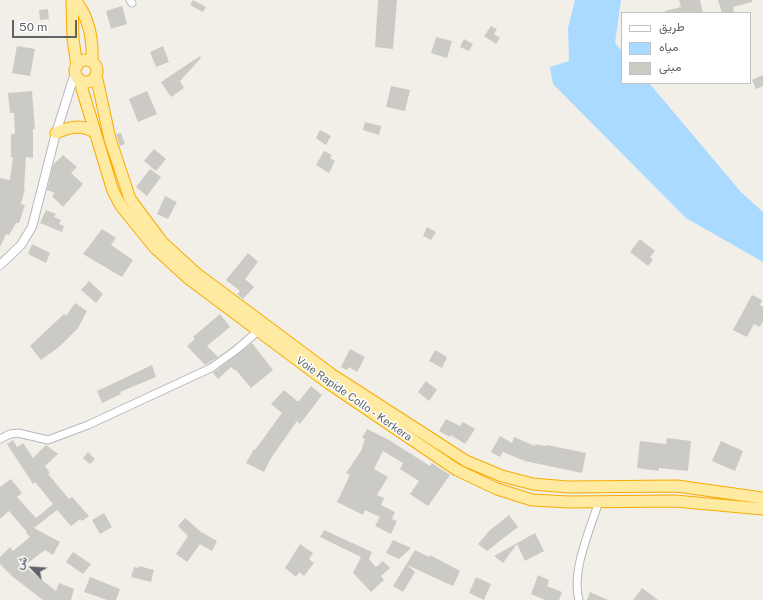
<!DOCTYPE html>
<html>
<head>
<meta charset="utf-8">
<style>
	body { margin:0 }
	#map { position:relative; width:763px; height:600px; overflow:hidden; background:#f1efe8; font-family:"Public Sans",Vazirmatn,sans-serif }
	canvas { display:block }
	.legend { position:absolute; left:621px; top:12px; width:130px; height:72px; box-sizing:border-box; background:#fff; border:1px solid #bfc1c3; margin:0; padding:5px 7px; list-style:none; font-size:12px; color:#5f6368 }
	.legend li { display:flex; align-items:center; gap:8px; height:20px }
	.legend b { width:20px; border:1px solid #bfc1c3 }
	.north { position:absolute; left:12px; top:548px; width:40px; height:40px; -webkit-text-stroke:3px #fff; paint-order:stroke; rotate:295deg; font-size:11px; font-weight:700; line-height:16px; text-align:center; color:#5f6368 }
	.north::after { content:''; display:block; margin:auto; width:14px; height:18px; background:#5f6368; clip-path:polygon(50% 0,100% 100%,50% 72%,0 100%) }
	.scale { position:absolute; left:12px; top:20px; width:65px; height:18px; box-sizing:border-box; border:2px solid #5f6368; border-top:0; padding-left:5px; font-size:12px; line-height:14px; white-space:nowrap; color:#5f6368; -webkit-text-stroke:3px #fff; paint-order:stroke }
</style>
</head>
<body>
<div id="map">
<canvas width="763" height="600"></canvas>
<ul class="legend">
<li><b style="height:5px;background:#fff"></b>طريق</li>
<li><b style="height:11px;background:#aadaff"></b>مياه</li>
<li><b style="height:11px;background:#cccac5"></b>مبنى</li>
</ul>
<div class="north">ش</div>
<div class="scale">50 m</div>
</div>
<script>
const c = document.querySelector('canvas').getContext('2d');
c.lineJoin = 'round';
function fill(path, color) { c.fillStyle = color; c.fill(path, 'evenodd'); }
function trace(path, color, width, dash) { c.strokeStyle = color; c.lineWidth = width; c.lineCap = dash ? 'butt' : 'round'; c.setLineDash(dash || []); c.stroke(path); }
function write(font, color, halo, rows, align = 'center') {
  c.font = font + ' "Public Sans",sans-serif'; c.lineWidth = 3; c.setLineDash([]); c.textBaseline = 'middle'; c.strokeStyle = halo; c.fillStyle = color; for (const [text, x, y, turn = 0] of rows) {
    c.save(); c.translate(x, y); c.rotate((+turn || 0) * Math.PI / 180); c.textAlign = isNaN(turn) ? turn : align; if (halo) c.strokeText(text, 0, 0); c.fillText(text, 0, 0); c.restore();
  }
}
fill(new Path2D(`
	M575,0H621L615,43L622,51V83H649L741,192L763,212V262L686,218L553,84L550,67L569,61L568,28Z`), '#aadaff');
fill(new Path2D(`
	M193,0L206,7L203,12L190,5Z
	M378,0H397L393,49L375,47Z
	M679,0H700L703,13H665V11L681,7Z
	M718,0H752V2L733,7L734,13H722Z
	M122,6L127,24L111,29L106,11Z
	M48,9L49,19L40,20L39,10Z
	M491,26L497,29L494,34L500,38L496,44L484,36Z
	M436,37L452,41L447,58L431,53Z
	M464,39L473,44L469,51L460,47Z
	M17,46L35,49L30,76L12,73Z
	M163,46L169,62L156,67L150,52Z
	M200,56L201,58L180,81L184,88L171,97L161,82Z
	M763,75V86L756,89L752,80Z
	M391,86L410,90L405,111L386,107Z
	M32,91L35,129H33V158L26,157L24,189H25L21,204L25,205L19,223H16L9,235L6,234L0,247V178L10,180L13,157H11V134H15L14,113H10L8,93Z
	M147,91L157,114L138,122L129,99Z
	M365,122L381,126L379,135L363,130Z
	M320,130L331,136L326,145L316,138Z
	M121,133L125,144L120,146L116,134Z
	M154,149L166,159L156,171L144,161Z
	M324,151L332,155L330,158L335,161L329,173L316,165Z
	M63,155L77,167L71,173L83,184L63,207L52,196L55,193L47,190L53,165Z
	M150,169L161,177L147,196L136,187Z
	M165,196L177,202L168,219L157,214Z
	M46,210L56,214L54,217L61,220L59,224L64,226L62,232L40,223Z
	M427,227L436,232L431,240L423,236Z
	M102,229L116,238L111,245L133,260L122,277L83,254Z
	M640,239L655,251L650,257L653,260L648,266L630,252Z
	M32,244L50,253L46,263L28,254Z
	M248,253L258,262L245,279L254,287L243,299L237,294L240,291L226,280Z
	M89,281L103,294L96,303L81,290Z
	M752,295L762,300L760,305L763,307V321L760,327L754,324L747,337L733,330Z
	M75,303L87,311L78,328L59,347L41,360L30,346L64,314L66,316Z
	M220,314L230,327L207,346L218,357L205,365L187,346L195,339L193,337Z
	M252,343L273,370L251,388L236,370L235,371L231,367L218,379L213,373Z
	M350,349L365,357L357,372L349,367L347,370L341,367Z
	M435,350L447,357L442,368L429,361Z
	M152,365L156,377L120,392L121,394L102,403L97,391Z
	M426,381L437,390L429,401L418,392Z
	M311,386L322,395L300,424L297,421L271,458L264,472L246,463L254,449L255,450L282,413L271,404L284,390L297,401H299Z
	M446,419L460,426L463,422L475,429L465,444L451,435L450,437L439,431Z
	M367,429L389,440L430,466L432,463L450,475L428,506L410,494L419,481L400,469L403,463L383,451L374,469L388,477L377,495L384,498L381,505L395,512L392,519L397,521L391,534L375,526L380,517L365,510L363,515L337,502L350,475L346,473L361,451L365,439L362,438Z
	M500,436L512,443L514,437L535,446V444L546,446L547,445L586,453L582,473L525,461L503,452L500,457L491,452Z
	M667,438L691,441L688,471L659,468V471L637,468L640,441L666,444Z
	M13,440L17,447L23,443L33,458L46,445L58,454L45,466L50,473L48,474L69,499L72,497L89,516L82,521L80,519L71,526L57,510L34,528L60,542L53,555L45,550L24,566L56,591L59,583L74,589L71,600H43L13,577L0,564V557L10,547L13,551L30,537L26,533L27,532L9,511L0,519V487L11,479L22,493L17,497L36,518L53,504L35,482L33,484L7,444Z
	M721,441L743,451L735,471L712,461Z
	M88,452L95,459L90,464L83,458Z
	M104,513L112,527L100,534L92,520Z
	M509,515L518,527L487,551L478,544L489,531Z
	M185,518L201,532L217,541L212,551L200,544L187,562L176,554L188,536L178,526Z
	M324,530L372,552L369,559L376,567L383,561L390,568L381,576L384,580L371,592L353,573L361,557L320,537Z
	M535,533L544,551L525,561L517,544L503,563L494,556Z
	M393,540L411,548L399,559L386,553Z
	M300,544L313,553L309,559L314,563L304,576L299,572L296,577L285,568Z
	M415,550L429,557L430,555L460,571L453,586L407,565L415,572L403,592L393,586Z
	M73,552L91,564L83,574L66,562Z
	M139,566L154,570L151,582L131,577L134,567L139,568Z
	M538,575L549,580L547,586L562,592L559,600H545L531,594Z
	M90,577L120,589L116,600H107L84,592Z
	M476,577L491,584L484,600L469,593Z
	M642,588L658,600H633Z
	M590,592L608,600H587Z`), '#cccac5');
const minor = new Path2D(`
	M130,0L132,3
	M0,439L10,434L18,433L48,440L88,425L211,368L236,350L258,331
	M579,600C571,571 590,530 599,501`);
const tertiary = new Path2D(`
	M0,265L21,245L32,227L56,133L75,73`);
const trunk = new Path2D(`
	M72,0L73,39L77,66
	M75,0C89,17 93,41 92,62
	M75 71a11 11 0 1 1 22 0a11 11 0 1 1-22 0Z
	M96,75L110,139L130,199L162,242L197,274L331,374L466,461L502,476L533,484L568,487L677,486L763,498
	M79,79L113,191L121,206L155,248L188,278L327,382L457,470L497,489L532,500L569,502L675,501L763,509
	M56,133C68,127 82,124 94,132`);
trace(minor, '#b5b8bc', 9);
trace(tertiary, '#b5b8bc', 10);
trace(trunk, '#f9ab00', 13);
trace(minor, '#fff', 7);
trace(tertiary, '#fff', 8);
trace(trunk, '#feeaa1', 11);
write('11px', '#5f6368', '#fff', [
	["Voie Rapide Collo - Kerkera",354,399,35]
]);
</script>
</body>
</html>
